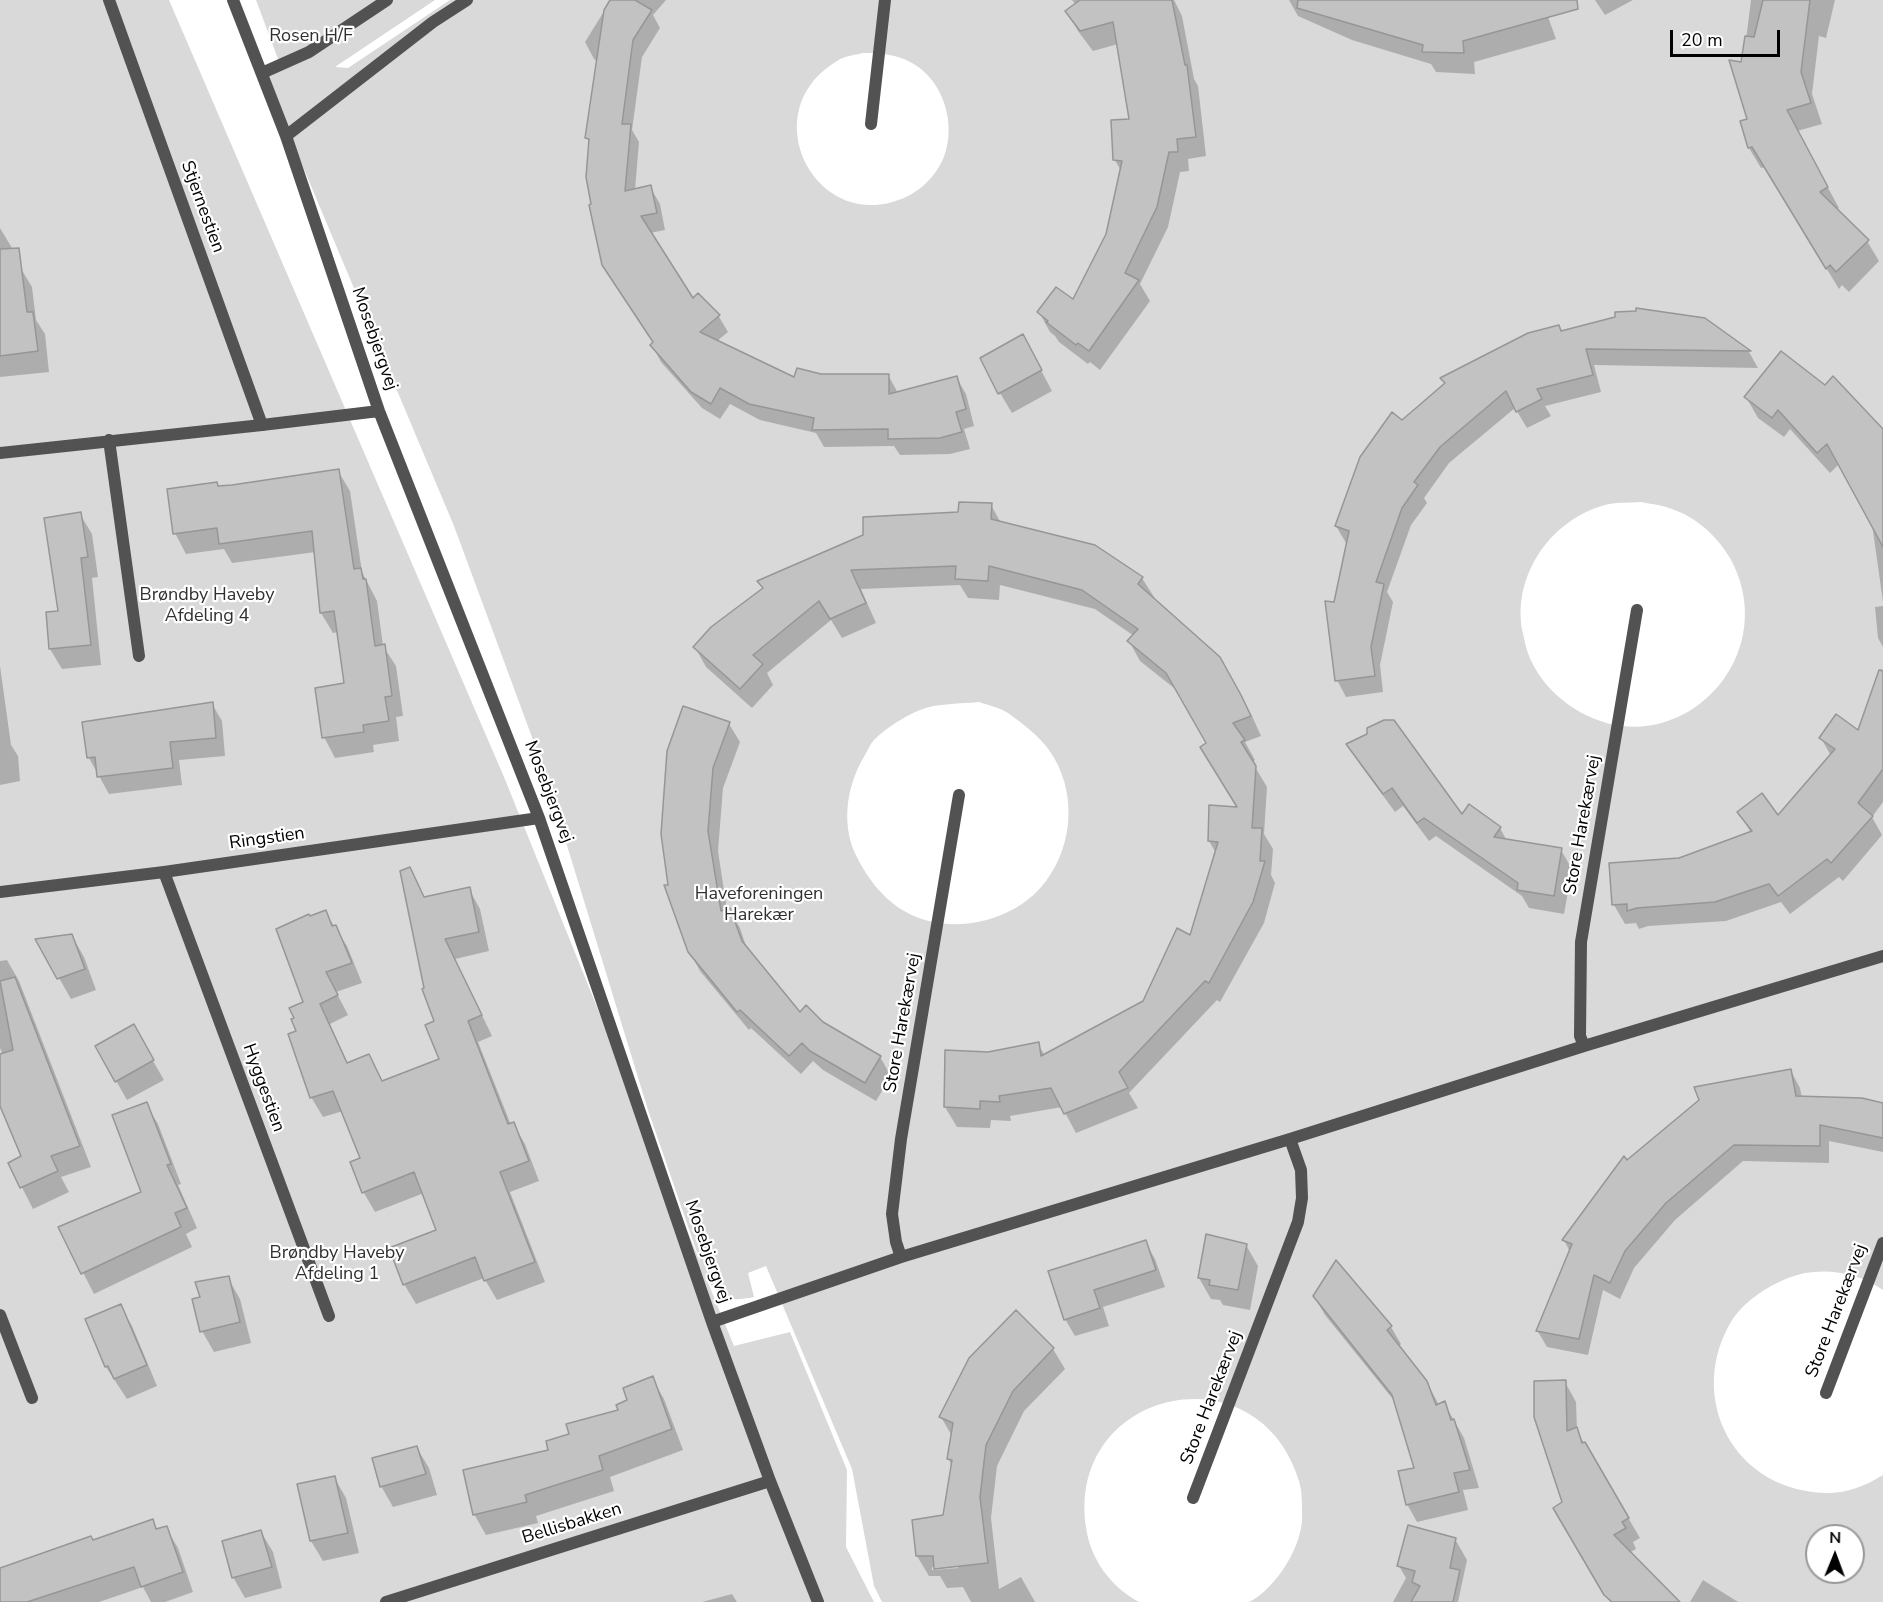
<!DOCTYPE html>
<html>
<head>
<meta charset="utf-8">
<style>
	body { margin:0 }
	#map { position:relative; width:1883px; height:1602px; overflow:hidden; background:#fff; font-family:"Nunito Sans",sans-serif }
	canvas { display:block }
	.north { position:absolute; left:1805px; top:1524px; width:60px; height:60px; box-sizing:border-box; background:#fff; border:2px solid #999; border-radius:50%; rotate:1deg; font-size:16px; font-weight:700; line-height:24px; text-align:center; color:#000 }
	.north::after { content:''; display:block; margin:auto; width:21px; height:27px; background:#000; clip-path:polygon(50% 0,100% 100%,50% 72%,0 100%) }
	.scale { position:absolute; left:1670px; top:30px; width:110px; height:27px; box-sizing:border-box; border:3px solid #000; border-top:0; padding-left:8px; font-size:18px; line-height:21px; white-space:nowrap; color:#000; -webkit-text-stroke:4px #fff; paint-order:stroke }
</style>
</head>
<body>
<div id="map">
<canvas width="1883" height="1602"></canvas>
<div class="north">N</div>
<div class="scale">20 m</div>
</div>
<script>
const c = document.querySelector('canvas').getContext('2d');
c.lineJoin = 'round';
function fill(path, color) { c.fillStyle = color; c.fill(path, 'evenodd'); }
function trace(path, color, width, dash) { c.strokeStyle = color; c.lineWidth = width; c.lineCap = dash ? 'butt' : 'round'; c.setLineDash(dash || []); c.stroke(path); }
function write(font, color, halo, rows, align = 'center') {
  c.font = font + ' "Nunito Sans",sans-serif'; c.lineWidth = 4.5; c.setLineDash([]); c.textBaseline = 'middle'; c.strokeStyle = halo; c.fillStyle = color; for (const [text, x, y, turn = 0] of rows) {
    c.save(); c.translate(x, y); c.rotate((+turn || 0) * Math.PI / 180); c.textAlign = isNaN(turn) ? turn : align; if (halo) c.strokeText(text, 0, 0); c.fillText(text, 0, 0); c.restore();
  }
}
fill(new Path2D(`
	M0,0H169L504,777L702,1267L648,1110L543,767L454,526L261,67H281L256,0H435L335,67L348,68L450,0H1883V1290C1856,1271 1818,1266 1788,1278C1766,1287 1743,1302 1731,1322C1691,1389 1724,1473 1801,1490C1833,1497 1855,1492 1883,1475V1602H1249C1276,1589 1305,1543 1302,1512C1302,1502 1302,1491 1299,1481C1258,1346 1066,1389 1086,1527C1090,1559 1111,1587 1139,1602H882L874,1586L852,1469L766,1266L748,1273L754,1297C728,1302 722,1299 707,1280L734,1346L790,1332L847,1470L846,1547L874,1602H0ZM863,53C880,53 897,54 912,63C941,79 955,118 946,150C941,170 925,188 906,197C817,238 751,112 837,61C844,56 855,55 863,53ZM1641,502C1651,504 1662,505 1672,509C1696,517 1717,536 1730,558C1785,657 1678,767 1580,712C1554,697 1532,673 1525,643C1524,636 1521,628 1521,621C1517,566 1557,516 1609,504C1619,502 1631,503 1641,502ZM979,702C988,705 1000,708 1008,713C1022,723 1039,736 1049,750C1077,789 1074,844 1046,881C1016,922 950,937 906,912C882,899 865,875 854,851C841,819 848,783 865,755C868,750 870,744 874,740C886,728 905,716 920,710C937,703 960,704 979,702ZM1817,1536H1853V1572H1817Z`), '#d9d9d9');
fill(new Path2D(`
	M611,0H666L653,15L660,28L642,57L632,130L639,142L635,190L650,187L660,204L665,230L650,233L693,300L718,315L728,332L717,341L795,379L821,376L888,375L898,393L956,377L966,394L974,426L964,429L970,449L950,454L900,455L894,446L824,447L816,433L760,420L730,404L720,419L702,408L661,362L652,345L654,343L613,282L593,205L590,144L587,138L598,62L594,59L585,42Z
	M1072,0H1174L1182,16L1194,79L1198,86L1206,156L1188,159L1189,171L1180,172L1168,227L1140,284L1150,301L1100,370L1090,362L1088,364L1059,342L1055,336L1050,332L1039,312L1073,301L1107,235L1121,171L1115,160L1130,120L1118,44L1093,51L1078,31L1067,11L1076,5Z
	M1289,0H1542L1556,39L1474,62L1475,74L1436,72L1431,64L1352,40L1298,16Z
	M1595,0H1633L1605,15Z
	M1751,0H1835L1826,38L1819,36L1812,94L1822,124L1797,131L1839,208L1836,210L1867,241L1879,261L1849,292L1842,285L1839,289L1765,167L1761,168L1749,148V120L1743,64Z
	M0,228L12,248L14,267H20L32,287L36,320L45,334L49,372L0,377Z
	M1704,319L1749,352L1758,368L1594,365L1601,392L1545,406L1551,416L1527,428L1515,408L1449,463L1424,498L1427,503L1411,525L1387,592L1393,602L1380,665L1383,692L1346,697L1337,680L1335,604L1348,543H1346L1336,526L1402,422L1446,384L1442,378L1559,327L1562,332Z
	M1034,357L1052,391L1012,413L1000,393Z
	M1746,397L1883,431V602L1872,524L1839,464L1830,473L1790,429L1784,437L1758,418Z
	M338,471L350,491L362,572L377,601L383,646L396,666L403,716L396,717L399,741L373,745L374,752L335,758L324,737L346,685L338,632L333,633L321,613L316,552L232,563L224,549L186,554L175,533L219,488Z
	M991,505L1001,523L1142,578L1154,597L1152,599L1219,658L1252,716L1261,736L1245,742L1255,760L1252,762L1267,787L1264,834L1273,849L1271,875L1275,883L1264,923L1220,1002L1217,1000L1129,1093L1138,1108L1076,1133L1062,1107L1010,1116L1011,1121L991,1120L990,1128L957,1127L945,1107L988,1053L1038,1044L1045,1056L1144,1002L1190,937L1216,853L1209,841L1239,809L1208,744L1179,692L1140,661L1129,641L1134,636L1095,609L1000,585L999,600L968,598L960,585L861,589L876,623L842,638L831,620L767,673L773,685L752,708L706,667L695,647L763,589L760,582L960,514Z
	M80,514L92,534L98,577L92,578L101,665L62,669L50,649L47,613L60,612Z
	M1883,606V647L1878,638L1875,607Z
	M0,666L11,745L18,756L20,781L0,785Z
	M1880,669L1883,670V802L1872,817L1882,835L1843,881L1839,877L1790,914L1781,902L1726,921L1648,926L1639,929L1636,923L1625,924L1614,905L1611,865L1679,859L1751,833L1739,812L1778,817L1831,756L1821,738L1858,732Z
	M212,704L222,721L225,756L179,760L182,785L109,794L89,758Z
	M729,724L740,742L723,788L718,851L727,910H729L740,928L748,952L800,1014L822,1023L880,1057L891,1076L876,1101L823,1070L813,1061L801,1074L751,1028L749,1030L700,971L689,951L670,886Z
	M1348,745L1462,816L1500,828L1507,841L1561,850L1572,869L1564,914L1529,908L1522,896L1436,836L1429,841L1403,806L1395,812L1359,763Z
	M409,869L425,898L469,889L480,909L489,951L455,959L492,1036L478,1042L511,1125L513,1124L525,1144L539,1181L510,1192L545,1282L497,1300L484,1278L416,1304L404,1284L438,1231L424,1193L375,1212L364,1193L352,1163L362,1159L343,1111L323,1117L311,1097L298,1031L325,912L347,946L362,983L336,992L348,1015L330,1024L348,1064L368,1056L383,1083L441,1060L436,1022L426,989Z
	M72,936L84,957L96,990L71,999L38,941Z
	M7,960L19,981L91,1167L61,1177L69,1192L33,1209L10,1164L23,1157L0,1105V1075L9,1072L0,1048V961Z
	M133,1026L164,1080L127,1100L97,1047Z
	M1791,1071L1800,1088L1802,1098L1883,1104V1152L1829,1141V1163L1743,1161L1675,1220L1634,1268L1620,1299L1603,1290L1588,1355L1547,1347L1537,1330L1570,1252L1564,1240L1627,1162Z
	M146,1104L158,1124L181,1184L178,1185L197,1228L186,1234L192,1247L94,1294L60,1227L143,1193Z
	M1145,1242L1155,1259L1165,1287L1103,1307L1109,1326L1075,1336L1065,1319L1050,1272Z
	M1246,1245L1258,1266L1250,1310L1223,1305L1220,1300L1211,1299L1199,1278Z
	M228,1278L240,1299L251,1343L214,1352L202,1331V1298Z
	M1314,1296L1391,1327L1401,1344L1398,1347L1426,1381L1439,1405L1444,1403L1464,1438L1479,1488L1463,1490L1468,1510L1417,1522L1407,1504L1416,1469L1396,1403L1325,1315Z
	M120,1305L132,1326L157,1386L127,1399L106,1367L87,1320Z
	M1053,1349L1065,1369L1024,1411L997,1466L991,1518L999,1589L1021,1577L1035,1602H971L963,1587L947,1588L940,1576H929L917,1556L944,1517L952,1466L948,1458L952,1436L941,1417ZM958,1565V1568L932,1570V1567Z
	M652,1378L664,1399L683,1450L610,1477L614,1491L536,1516L538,1523L486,1535L474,1514L571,1435L620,1411Z
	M1565,1382L1576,1402L1577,1431L1640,1538L1633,1542L1636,1549L1629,1553L1678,1602H1610L1555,1508L1564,1503Z
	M417,1448L429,1468L437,1495L393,1507L381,1486Z
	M334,1477L346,1498L359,1553L323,1561L311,1541Z
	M152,1521L158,1530L166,1528L178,1548L193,1592L165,1602H151L143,1587L99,1602H0V1585L93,1541Z
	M261,1532L273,1552L282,1588L245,1598L233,1577Z
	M1455,1539L1467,1560L1458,1602H1393L1406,1578L1399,1566Z
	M1703,1580L1738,1602H1690Z
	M732,1594L737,1602H702Z`), '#0003');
const building = new Path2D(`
	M610,0H635L652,10L633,40L622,124H631L625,191L651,185L657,213L641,216L693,298L698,293L720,315L700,332L794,377L797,368L821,374H889V394L957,376L966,409L956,412L962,432L940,438L888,439V429L812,430L814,418L749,404L720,388L711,404L691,392L650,345L653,342L602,265L589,205L591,204L586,177L589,139L585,138L604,10Z
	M1080,0H1172L1185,65H1187L1196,137L1177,139L1178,152H1169L1157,207L1125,273L1139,280L1089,351L1078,343L1076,345L1046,322L1048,321L1037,312L1056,287L1073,299L1106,234L1122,161L1113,160L1111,120L1129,119L1113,22L1080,31L1065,11Z
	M1298,0H1577L1578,9L1463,41L1464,53L1422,52L1423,45L1297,8Z
	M1763,0H1810L1801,72L1811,103L1787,110L1828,187L1820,192L1869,240L1836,272L1830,265L1826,269L1752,147L1748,148L1740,121L1747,119L1729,60L1741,62L1745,36L1754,37Z
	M19,248L27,312H33L38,351L0,356V249Z
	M1636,308L1705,318L1751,351L1586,349L1593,375L1537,389L1542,399L1516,412L1506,391L1440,447L1414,482L1418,485L1402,508L1376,582L1384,584L1371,647L1375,676L1335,681L1325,601L1334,602L1349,531L1335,526L1360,457L1392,412L1402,420L1445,383L1440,378L1528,333L1559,325L1561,331L1615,317V312L1636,311Z
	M1023,334L1042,370L998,394L980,358Z
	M1781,351L1825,385L1833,376L1883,429V547L1827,444L1817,453L1778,410L1772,418L1744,397Z
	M339,469L354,569L361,568L363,579H366L375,646L385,644L392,696L385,697L389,721L363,725L364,732L322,738L315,688L344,683L334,611L320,613L312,531L219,544L217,528L173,534L167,489L217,482L218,486L232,485Z
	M959,502L992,503L991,519L1095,545L1143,577L1138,584L1220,657L1241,695L1251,716L1233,723L1245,740L1241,742L1256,766L1252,828H1262L1260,861H1265L1253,902L1209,983L1205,981L1119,1072L1128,1088L1064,1114L1051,1088L999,1096L1000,1102L980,1101V1109L944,1107L945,1050L988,1052L1039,1042L1041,1056L1143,1001L1177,928L1190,935L1218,842L1208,841L1209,805L1237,807L1200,747L1206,743L1166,673L1127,641L1138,629L1082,590L989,566L988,581L955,579L956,566L851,570L866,603L830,619L819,601L753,655L763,664L740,689L693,647L711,627L763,588L757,581L863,535V517L958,512Z
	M81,512L88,557L81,558L91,645L49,649L46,612L58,611L44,518Z
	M1879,670L1883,671V769L1858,803L1873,816L1831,863L1827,859L1778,896L1769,884L1715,902L1637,908L1627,911V904L1612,905L1609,863L1679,858L1752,831L1737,812L1762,793L1778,815L1835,749L1819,738L1836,714L1858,730Z
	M213,702L216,738L170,742L173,768L97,777L95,757L87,758L82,722Z
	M683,706L730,722L713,768L708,831L721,911L730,908L742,941L800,1012L806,1005L823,1022L881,1056L865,1083L810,1051L802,1043L789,1056L740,1010L737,1012L688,952L664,885H668L661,834L667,751Z
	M1384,720H1394L1462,814L1469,804L1501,827L1494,837L1562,848L1554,896L1517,890L1518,883L1424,818L1417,823L1392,788L1383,794L1346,744L1367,734V728Z
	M410,867L424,897L470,887L479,932L445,939L482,1015L468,1021L508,1124L514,1122L529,1161L500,1172L535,1262L484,1281L475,1257L403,1285L389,1248L436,1230L414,1172L362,1193L350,1162L360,1158L333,1091L310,1098L288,1034L296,1031L291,1019L294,1018L289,1008L303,1002L276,929L309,914L310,916L326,910L332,926L336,925L352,963L326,972L338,995L320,1004L347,1063L369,1054L382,1081L439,1059L425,1025L434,1021L422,989L424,988L400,871Z
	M72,934L85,969L57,979L35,939Z
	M15,977L80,1146L51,1156L58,1171L20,1188L8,1163L21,1156L0,1106V1054L13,1050L0,981Z
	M134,1024L154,1060L115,1082L95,1046Z
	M1791,1069L1796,1096L1862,1098L1883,1103V1138L1820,1125V1146L1734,1145L1666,1203L1625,1251L1610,1283L1594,1275L1579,1339L1536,1331L1572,1244L1562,1240L1624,1156L1627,1160L1699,1100L1694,1087Z
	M147,1102L171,1164L167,1165L187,1208L175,1213L181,1227L81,1274L58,1227L141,1192L112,1115Z
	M1206,1234L1247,1244L1238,1290L1209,1285L1210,1280L1198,1278Z
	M1146,1240L1156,1270L1094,1290L1100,1308L1064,1320L1048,1271Z
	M1336,1260L1392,1326L1387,1330L1427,1381L1436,1405L1445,1401L1451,1420L1454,1419L1470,1470L1454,1473L1459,1492L1406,1505L1398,1471L1414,1468L1392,1395L1313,1296Z
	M229,1276L240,1322L200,1332L192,1299L200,1297L195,1282Z
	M121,1304L147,1365L114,1379L108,1366L105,1367L85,1319Z
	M1016,1310L1054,1348L1013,1391L986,1445L980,1497L988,1563L934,1569L933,1556H916L912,1520L943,1515L952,1460L947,1459L953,1423L939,1417L969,1358Z
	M653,1376L672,1429L599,1456L603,1470L525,1495L527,1502L473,1515L463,1470L548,1450L546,1441L569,1434L566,1424L618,1410L616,1405L627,1400L623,1388Z
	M1566,1380L1567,1431L1577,1427L1582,1443L1585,1442L1629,1518L1622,1522L1626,1528L1614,1535L1680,1602H1612L1604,1595L1553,1508L1562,1502L1534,1417V1381Z
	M417,1446L426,1474L380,1487L372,1458Z
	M335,1476L348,1533L310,1541L297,1484Z
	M153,1519L156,1529L167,1526L183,1572L141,1587L134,1567L27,1602H0V1568L91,1536L93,1540Z
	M1408,1525L1456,1538L1450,1568L1460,1570L1453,1602H1411L1420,1586L1412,1582L1415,1571L1397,1566Z
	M261,1530L272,1567L232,1578L222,1541Z`);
fill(building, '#c2c2c2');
trace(building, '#969696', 1.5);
trace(new Path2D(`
	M109,0L262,425
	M262,73L309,52L387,0`), '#525252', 12);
trace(new Path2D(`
	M233,0L286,136L379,411L539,818L712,1322L770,1481L818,1602
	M871,124L885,0
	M286,136L433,22L467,0
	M109,440L139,656
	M0,453L262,425L379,411
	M164,872L329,1316
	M0,892L164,872L539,818
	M1584,1046L1580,1036L1581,942L1637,610
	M901,1257L896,1242L892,1214L901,1139L959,795
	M0,1315L32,1398
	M712,1322L901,1257L1290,1139L1584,1046L1883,956
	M1826,1393L1883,1243
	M1193,1498L1298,1222L1302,1198L1301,1170L1290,1139
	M386,1602L770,1481`), '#525252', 12);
write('18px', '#303030', '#fff', [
	["Rosen H/F",311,37],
	["Brøndby Haveby",207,596],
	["Afdeling 4",207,617],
	["Haveforeningen",759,895],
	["Harekær",759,916],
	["Brøndby Haveby",337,1254],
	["Afdeling 1",337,1275]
]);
write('18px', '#000', '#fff', [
	["Stjernestien",202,207,70],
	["Mosebjergvej",374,339,71],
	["Mosebjergvej",548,792,69],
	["Store Harekærvej",1583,825,-80],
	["Ringstien",267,839,-8],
	["Store Harekærvej",903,1023,-80],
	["Hyggestien",263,1088,70],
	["Mosebjergvej",707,1252,71],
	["Store Harekærvej",1837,1311,-69],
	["Store Harekærvej",1212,1398,-69],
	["Bellisbakken",572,1524,-17]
]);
</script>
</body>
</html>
